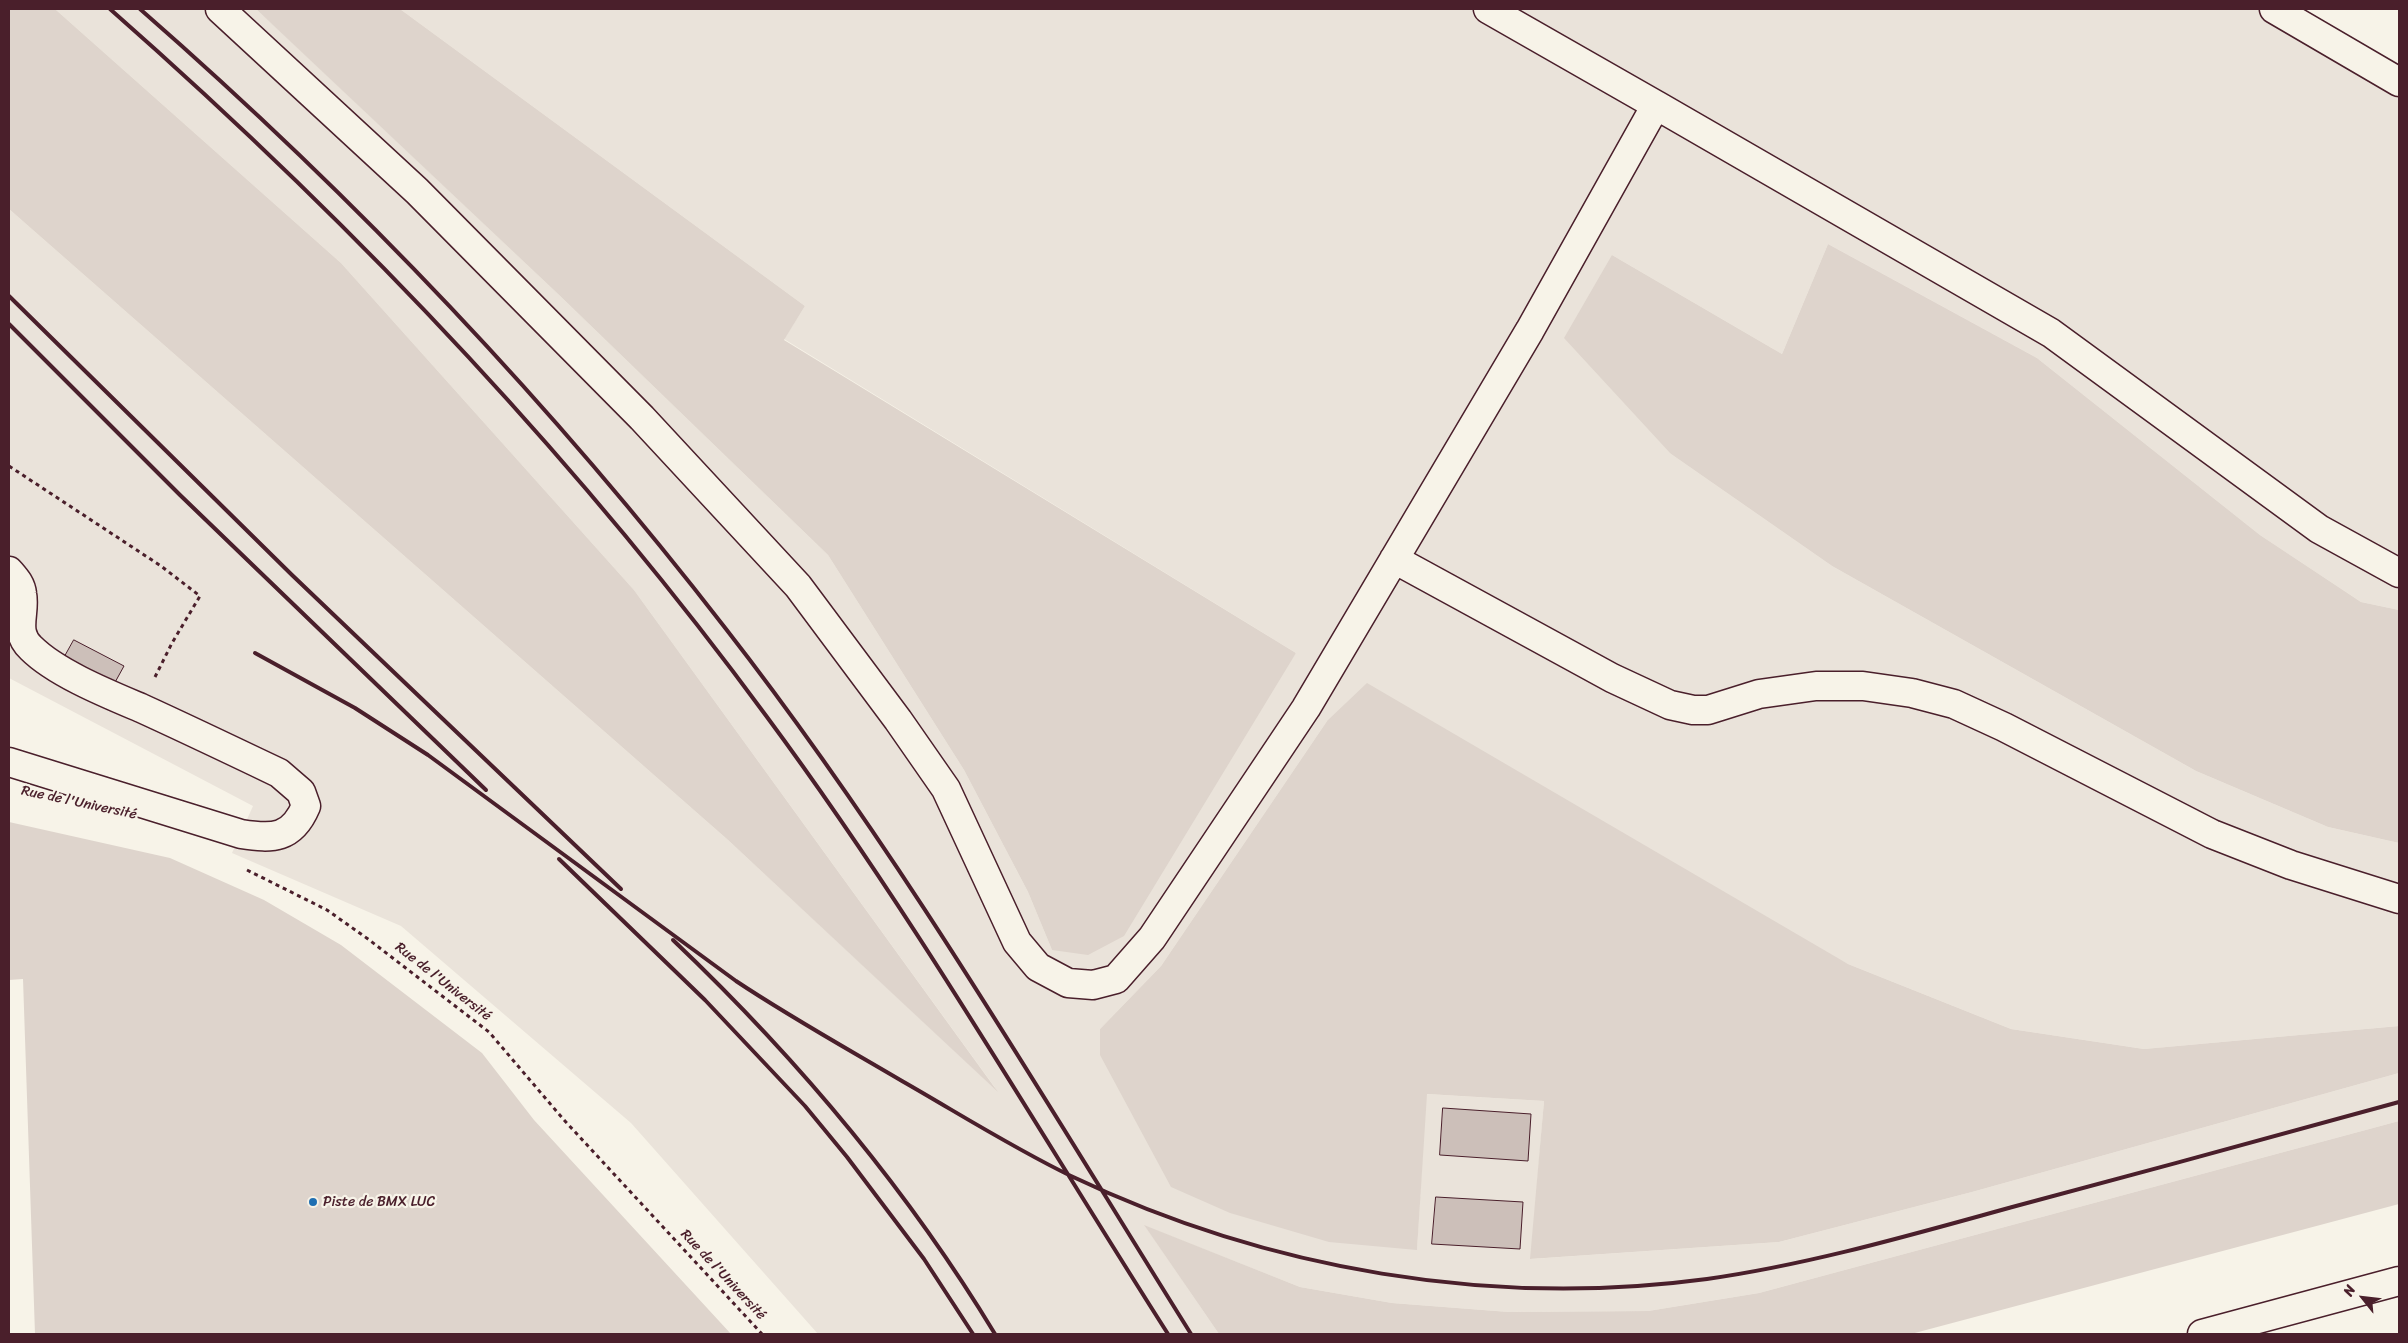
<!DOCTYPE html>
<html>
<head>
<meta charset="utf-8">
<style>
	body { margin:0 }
	#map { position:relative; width:2408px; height:1343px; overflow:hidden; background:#f7f3e8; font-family:Sriracha,sans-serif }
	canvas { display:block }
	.frame { position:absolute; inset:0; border:10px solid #4a1f2b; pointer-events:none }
	.north { position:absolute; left:2338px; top:1273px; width:50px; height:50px; -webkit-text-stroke:4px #f7f3e8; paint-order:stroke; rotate:299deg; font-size:14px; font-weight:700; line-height:20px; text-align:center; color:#4a1f2b }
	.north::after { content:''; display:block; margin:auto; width:18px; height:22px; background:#4a1f2b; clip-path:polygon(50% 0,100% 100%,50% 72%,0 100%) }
</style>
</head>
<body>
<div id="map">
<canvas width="2408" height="1343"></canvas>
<div class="frame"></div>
<div class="north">N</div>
</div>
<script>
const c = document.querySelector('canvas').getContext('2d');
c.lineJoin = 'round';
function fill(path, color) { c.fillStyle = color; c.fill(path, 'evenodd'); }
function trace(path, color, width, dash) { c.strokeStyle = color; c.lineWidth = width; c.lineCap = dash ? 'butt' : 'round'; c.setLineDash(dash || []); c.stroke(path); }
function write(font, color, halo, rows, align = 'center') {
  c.font = font + ' Sriracha,sans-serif'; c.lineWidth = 4.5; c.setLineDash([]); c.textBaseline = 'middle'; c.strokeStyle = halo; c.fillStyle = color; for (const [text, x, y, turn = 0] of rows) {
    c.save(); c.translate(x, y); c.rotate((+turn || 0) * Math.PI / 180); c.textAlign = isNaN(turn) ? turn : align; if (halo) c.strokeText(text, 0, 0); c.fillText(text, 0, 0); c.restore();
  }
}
fill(new Path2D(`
	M55,9H256L278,29L558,294L828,555L964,770L1028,892L1052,950L1296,653L784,339L805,306L400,9H2258L2345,60L2399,87V610L2361,602L2260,535L2037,358L1828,244L1782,354L1612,255L1671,454L1832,566L2196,771L2328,827L2399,843V1026L2144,1049L2011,1029L1848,964L1327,721L1161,966L1100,1029L1417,1249L1426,1094L1544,1101L1531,1259L1779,1242L1972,1192L2399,1073V1121L1759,1293L1648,1311L1509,1312L1392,1303L1300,1287L1145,1226L1219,1334H818L631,1123L401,926L232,853L253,806L9,678V209L728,840L996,1089L634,590L341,263Z`), '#eae3da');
fill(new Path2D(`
	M9,9H55L341,263L634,590L998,1092L728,840L9,209Z
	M256,9H400L805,306L784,340L1296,653L1124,936L1088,955L1052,950L1028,892L964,770L828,555L558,294Z
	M1828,244L2037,358L2260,535L2361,602L2399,610V843L2328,827L2196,771L1832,566L1671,454L1564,338L1612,255L1782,354Z
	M1367,683L1848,964L2011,1029L2144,1049L2399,1026V1073L1972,1192L1779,1242L1530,1259L1544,1101L1427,1094L1417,1250L1329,1242L1230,1213L1171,1187L1100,1055V1029L1161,966L1327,721Z
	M9,822L170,858L264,900L341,945L482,1053L534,1120L731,1334H35L23,979L9,980Z
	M2399,1121V1204L1911,1334H1219L1144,1225L1300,1287L1392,1303L1509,1312L1648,1311L1759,1293Z`), '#ded4cc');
const building = new Path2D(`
	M74,640L124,666L113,686L64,658Z
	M1443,1108L1531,1114L1528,1161L1440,1155Z
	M1436,1197L1523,1202L1520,1249L1432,1244Z`);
fill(building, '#ccbfb9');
trace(building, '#4a1f2b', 1);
const minor = new Path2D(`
	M220,9L417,191L642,418L798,586L898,720L946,789L1017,942L1038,967L1068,983L1093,985L1116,979L1152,938L1306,708L1530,330L1656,105L1488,9
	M2274,9L2399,82
	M1656,105L2051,333L2319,529L2399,573
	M1394,559L1612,678L1670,705L1693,710H1708L1759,694L1816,686H1863L1912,693L1954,704L2004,727L2212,834L2291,865L2399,899
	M9,571C15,578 21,584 22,594C26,613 13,631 31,648C56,673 108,694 141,708C187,729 233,751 279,773L301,792L306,806C292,839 273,839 241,834L9,762`);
const highway = new Path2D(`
	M2202,1334L2399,1281`);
trace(minor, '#4a1f2b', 31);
trace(highway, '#4a1f2b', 31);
trace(new Path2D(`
	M9,466L161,566L200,596L172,643L155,677
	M247,870L327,910L368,939L489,1032L564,1120L762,1334`), '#4a1f2b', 3, [4, 4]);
trace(minor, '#f7f3e8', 28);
trace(highway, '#f7f3e8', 28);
trace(new Path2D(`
	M110,9C352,222 576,457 767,717C913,914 1036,1127 1168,1334
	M140,9C354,196 552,404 726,629C899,851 1042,1096 1191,1334
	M9,296L292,575L621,889
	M9,324L180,495L486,790
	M255,653L355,708L428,755L736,981C790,1017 846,1048 902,1081C958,1113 1013,1148 1071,1176C1268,1270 1491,1308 1707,1279C1812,1264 1914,1234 2016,1206C2144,1172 2271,1137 2399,1102
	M559,859L705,1000L805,1106L847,1157L924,1259L973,1334
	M673,940C797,1058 906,1187 995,1334`), '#4a1f2b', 4);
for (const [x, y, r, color] of [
	[313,1202,5,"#1f6fb2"]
]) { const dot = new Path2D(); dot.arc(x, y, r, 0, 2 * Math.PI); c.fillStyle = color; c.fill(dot); trace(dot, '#f7f3e8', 2); }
write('14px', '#4a1f2b', '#f7f3e8', [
	["Rue de l'Université",79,803,12],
	["Rue de l'Université",443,982,38],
	["Rue de l'Université",723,1275,47]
]);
write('14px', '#4a1f2b', '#f7f3e8', [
	["Piste de BMX LUC",323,1202]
], 'left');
</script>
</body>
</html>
